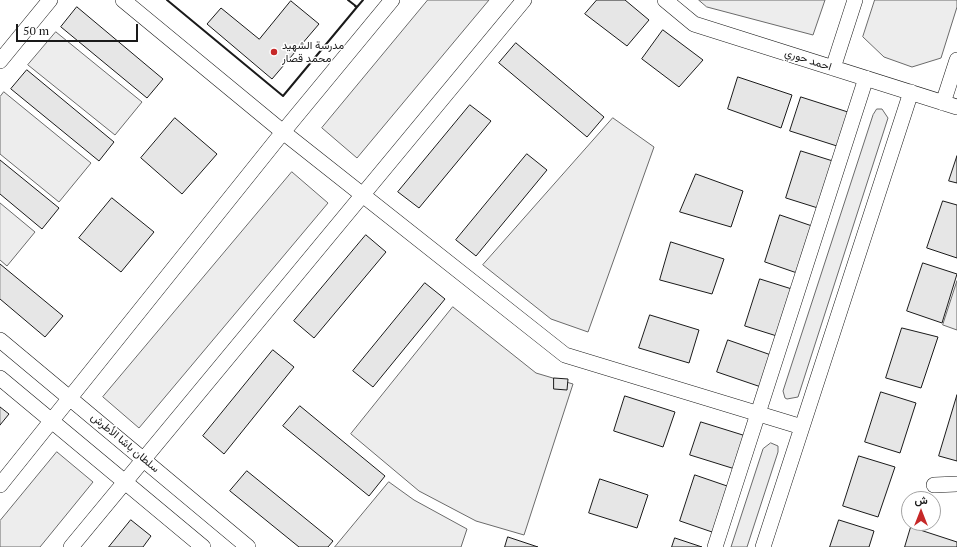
<!DOCTYPE html>
<html>
<head>
<meta charset="utf-8">
<style>
	body { margin:0 }
	#map { position:relative; width:957px; height:547px; overflow:hidden; background:#fff; font-family:"PT Serif",Vazirmatn,serif }
	canvas { display:block }
	.north { position:absolute; left:901px; top:491px; width:40px; height:40px; box-sizing:border-box; background:#fff; border:1px solid #a3a3a3; border-radius:50%; rotate:0deg; font-size:11px; font-weight:700; line-height:16px; text-align:center; color:#1a1a1a }
	.north::after { content:''; display:block; margin:auto; width:14px; height:18px; background:#c62828; clip-path:polygon(50% 0,100% 100%,50% 72%,0 100%) }
	.scale { position:absolute; left:16px; top:24px; width:122px; height:18px; box-sizing:border-box; border:2px solid #1a1a1a; border-top:0; padding-left:5px; font-size:12px; line-height:14px; white-space:nowrap; color:#1a1a1a; -webkit-text-stroke:3px #fff; paint-order:stroke }
</style>
</head>
<body>
<div id="map">
<canvas width="957" height="547"></canvas>
<div class="north">ش</div>
<div class="scale">50 m</div>
</div>
<script>
const c = document.querySelector('canvas').getContext('2d');
c.lineJoin = 'round';
function fill(path, color) { c.fillStyle = color; c.fill(path, 'evenodd'); }
function trace(path, color, width, dash) { c.strokeStyle = color; c.lineWidth = width; c.lineCap = dash ? 'butt' : 'round'; c.setLineDash(dash || []); c.stroke(path); }
function write(font, color, halo, rows, align = 'center') {
  c.font = font + ' "PT Serif",Vazirmatn,serif'; c.lineWidth = 3; c.setLineDash([]); c.textBaseline = 'middle'; c.strokeStyle = halo; c.fillStyle = color; for (const [text, x, y, turn = 0] of rows) {
    c.save(); c.translate(x, y); c.rotate((+turn || 0) * Math.PI / 180); c.textAlign = isNaN(turn) ? turn : align; if (halo) c.strokeText(text, 0, 0); c.fillText(text, 0, 0); c.restore();
  }
}
const green = new Path2D(`
	M428,0H489L357,158L322,128Z
	M699,0H825L813,35L707,7Z
	M875,0H957V7L941,58L912,67L884,57L863,37Z
	M56,32L142,102L115,135L28,65Z
	M4,92L91,163L59,202L0,154V97Z
	M877,109H882L888,118L798,397L787,399L785,398L783,391L873,115Z
	M613,118L654,147L588,332L551,319L483,265Z
	M292,172L328,203L139,428L103,397Z
	M0,203L35,232L7,266L0,260Z
	M957,281V330L943,325Z
	M453,307L536,373L573,384L524,535L476,521L419,491L351,434Z
	M771,443L778,446V452L747,547H731L763,449Z
	M57,452L93,482L40,547H0V521Z
	M389,482L414,500L467,529L461,547H335Z`);
fill(green, '#ededed');
trace(green, '#6a6a6a', 1);
const building = new Path2D(`
	M597,0H625L649,20L627,46L585,14Z
	M291,1L319,24L272,79L207,24L221,8L259,39Z
	M77,7L163,79L147,98L61,27Z
	M663,30L703,60L679,87L642,59Z
	M516,43L604,117L587,137L499,63Z
	M27,70L114,142L99,161L11,89Z
	M738,77L792,95L781,128L728,109Z
	M801,97L851,113L840,147L790,131Z
	M470,105L491,121L419,208L398,192Z
	M175,118L217,154L182,194L141,158Z
	M801,151L836,162L821,209L786,198Z
	M527,154L547,170L476,256L456,240Z
	M957,156V183L949,181Z
	M0,160L59,208L42,229L0,194Z
	M696,174L743,191L731,227L680,212Z
	M112,198L154,232L121,272L79,238Z
	M943,201L957,205V258L927,248Z
	M780,215L815,227L800,274L765,262Z
	M366,235L386,252L314,338L294,321Z
	M671,242L724,259L712,294L660,280Z
	M923,263L957,274L942,323L907,311Z
	M0,264L63,316L45,337L0,299Z
	M760,279L795,290L780,337L745,326Z
	M425,283L445,299L373,387L353,371Z
	M650,315L699,330L689,363L639,348Z
	M902,328L938,337L921,388L886,378Z
	M728,340L774,356L764,388L717,372Z
	M273,350L294,367L224,454L203,436Z
	M554,378L568,379L567,390L554,389Z
	M881,392L916,403L900,453L865,442Z
	M957,395V461L939,456Z
	M625,396L675,412L663,447L614,431Z
	M300,406L385,476L369,496L283,426Z
	M0,407L9,414L0,425Z
	M701,422L746,436L735,469L690,455Z
	M859,456L895,467L878,517L843,506Z
	M247,471L333,541L328,547H299L230,491Z
	M695,475L730,487L715,533L680,521Z
	M600,479L648,495L637,528L589,513Z
	M131,520L151,536L143,547H109Z
	M839,520L874,531L869,547H830Z
	M911,527L957,542V547H905Z
	M508,537L538,547H505Z
	M675,538L702,547H672Z`);
fill(building, '#e6e6e6');
trace(building, '#1a1a1a', 1);
const street = new Path2D(`
	M123,0L283,132L565,355L802,427
	M665,0L694,24L957,107
	M0,61L50,0
	M833,68L855,0
	M943,103L957,60
	M0,340L248,547
	M0,378L203,547
	M0,485L283,132L392,0
	M934,485L957,484
	M71,547L524,0
	M715,547L866,78
	M763,547L911,92`);
trace(street, '#1a1a1a', 16);
trace(street, '#fff', 15);
trace(new Path2D(`
	M167,0L283,96L357,7L348,0
	M355,6L357,7L363,0`), '#1a1a1a', 2);
for (const [x, y, r, color] of [
	[274,52,4,"#c62828"]
]) { const dot = new Path2D(); dot.arc(x, y, r, 0, 2 * Math.PI); c.fillStyle = color; c.fill(dot); trace(dot, '#fff', 1.5); }
write('11px', '#1a1a1a', '#fff', [
	["مدرسة الشهيد",282,46],
	["محمد قصار",282,59]
], 'left');
write('11px', '#1a1a1a', '#fff', [
	["احمد حوري",808,60,18],
	["سلطان باشا الأطرش",125,443,40]
]);
</script>
</body>
</html>
